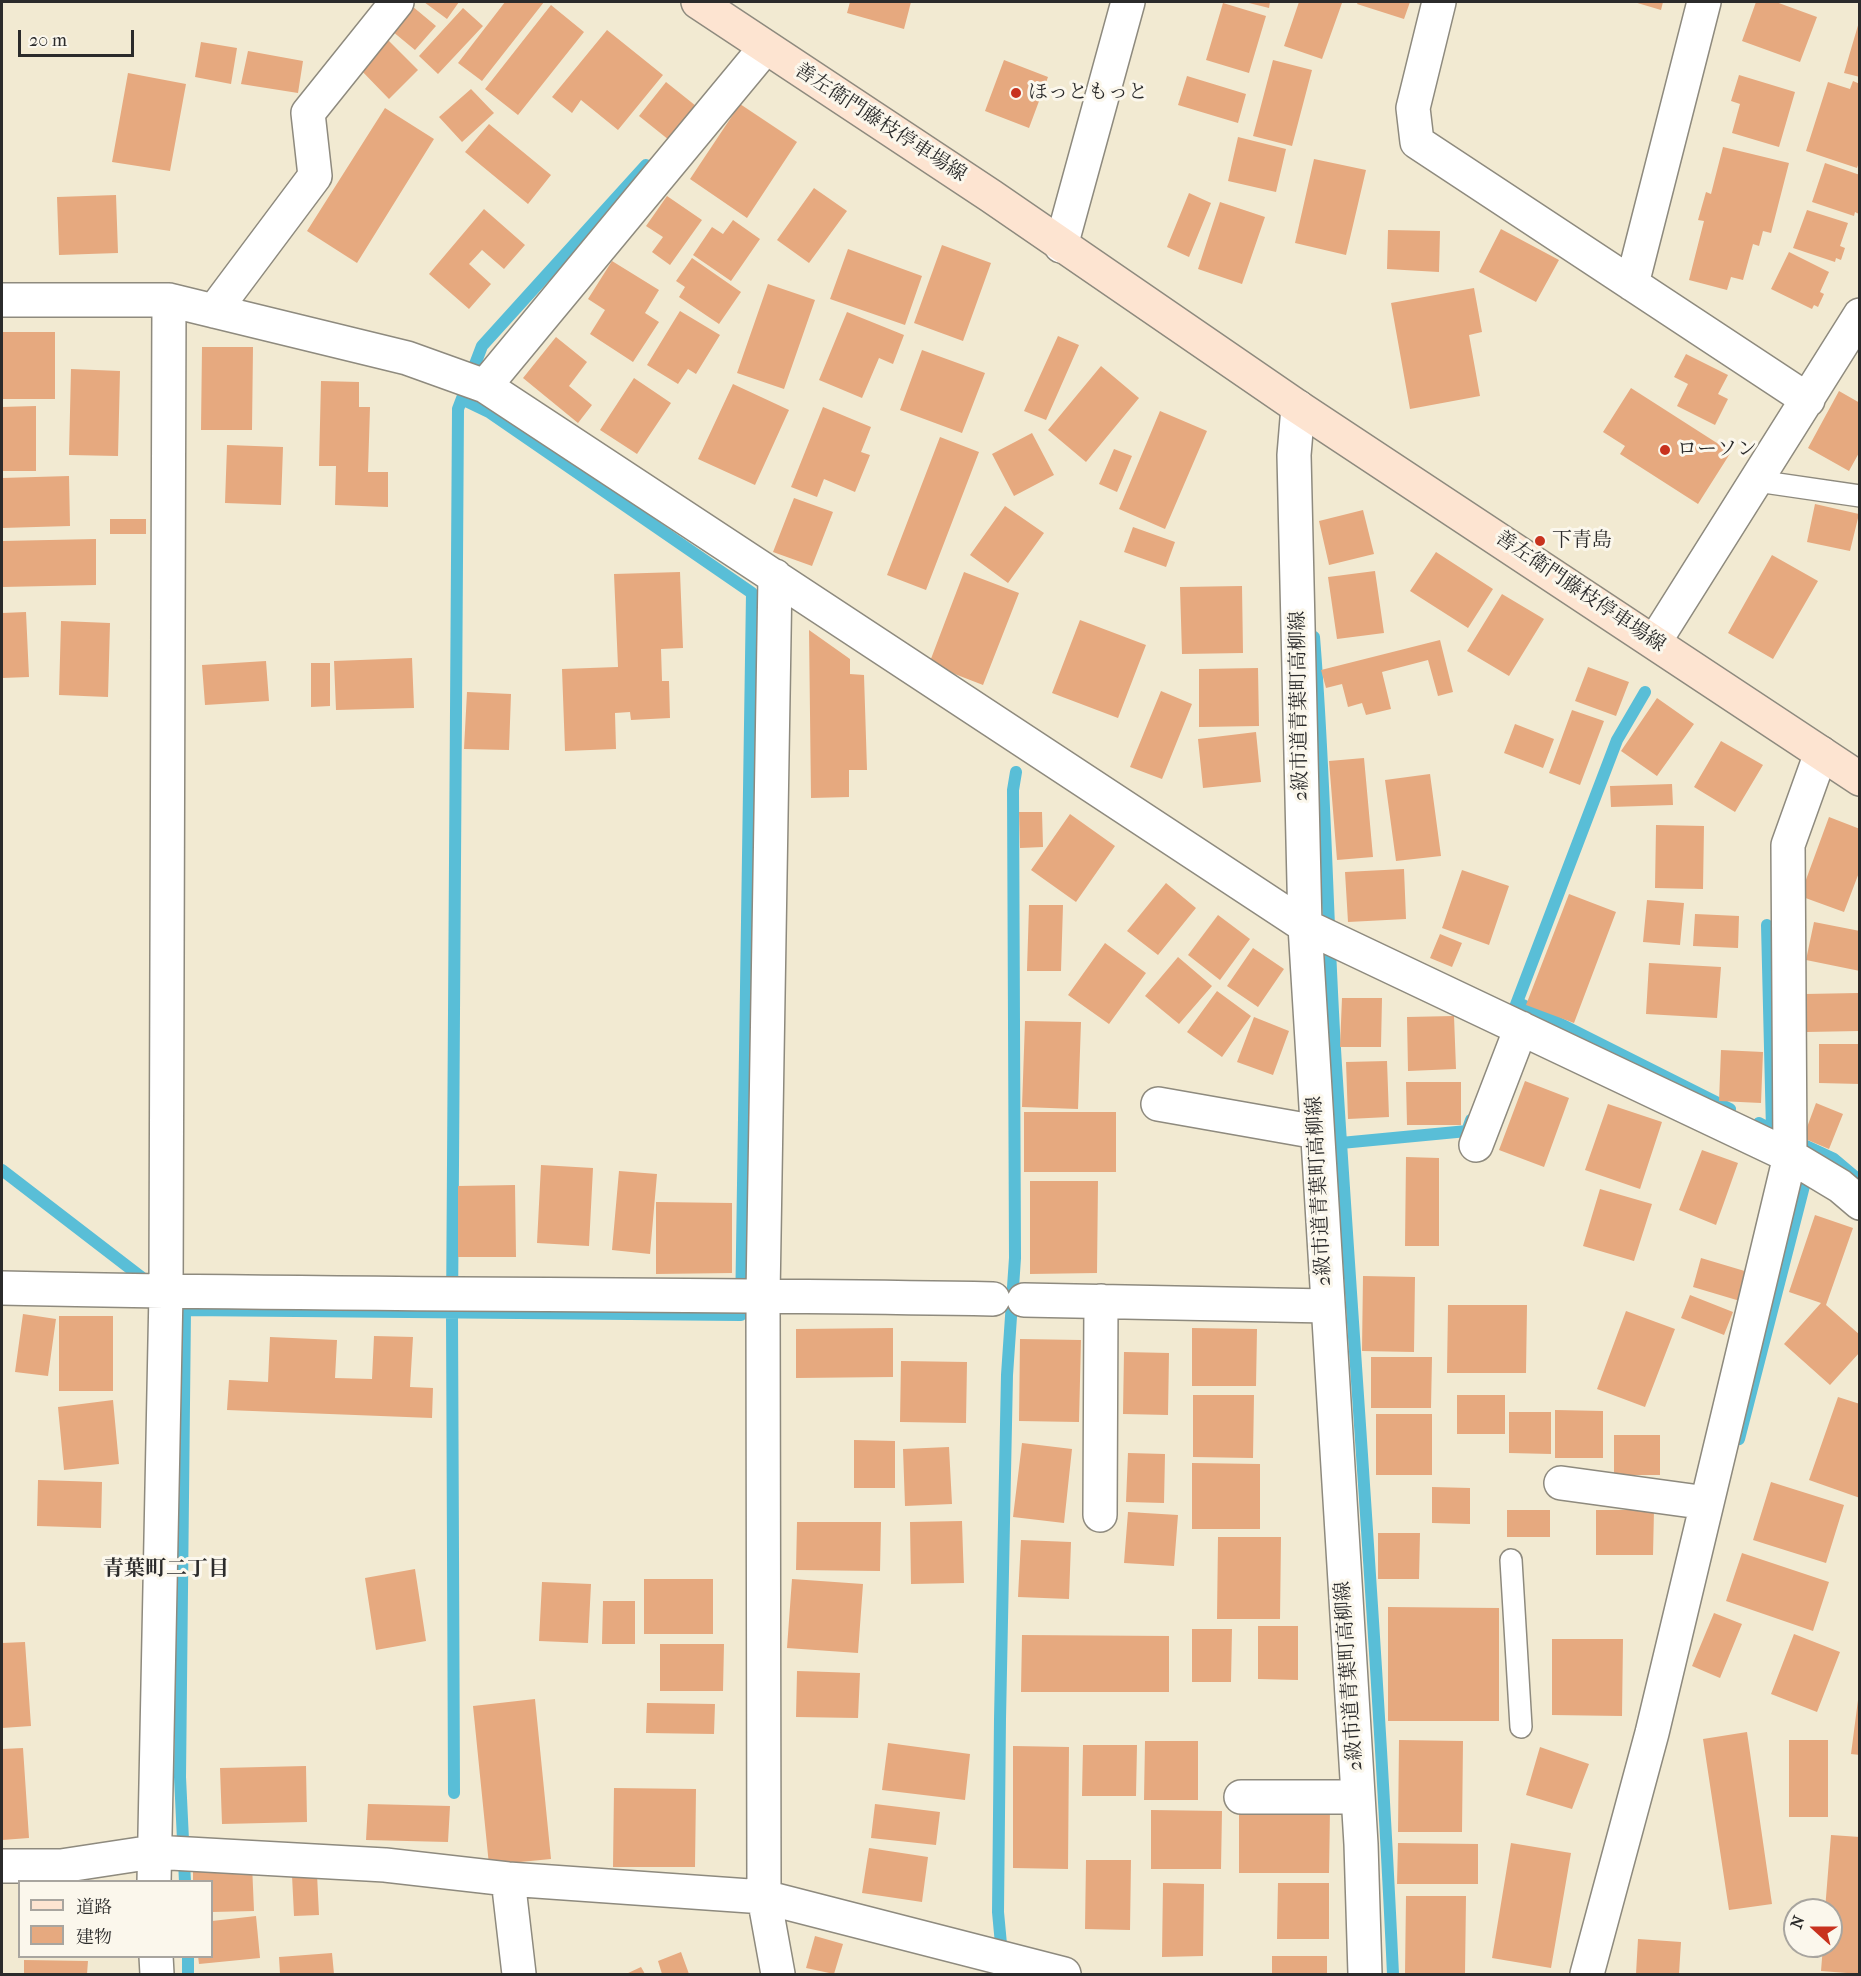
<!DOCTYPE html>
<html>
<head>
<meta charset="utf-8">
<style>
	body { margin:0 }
	#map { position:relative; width:1861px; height:1976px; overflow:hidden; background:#f2ead2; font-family:"IM FELL French Canon","Noto Serif JP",serif }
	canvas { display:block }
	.frame { position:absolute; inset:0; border:3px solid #2b2b2b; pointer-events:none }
	.legend { position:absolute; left:18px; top:1880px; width:195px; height:78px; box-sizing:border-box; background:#fbf7ec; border:2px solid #a8a59f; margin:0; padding:8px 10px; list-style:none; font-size:18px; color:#2b2b2b }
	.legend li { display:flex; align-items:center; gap:12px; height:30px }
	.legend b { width:30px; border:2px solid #a8a59f }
	.north { position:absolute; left:1783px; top:1898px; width:60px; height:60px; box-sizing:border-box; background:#fbf7ec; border:2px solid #a8a59f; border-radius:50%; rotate:291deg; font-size:16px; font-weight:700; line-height:24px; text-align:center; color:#2b2b2b }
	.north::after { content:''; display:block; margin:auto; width:21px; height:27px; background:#c8321e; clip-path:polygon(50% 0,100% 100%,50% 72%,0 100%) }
	.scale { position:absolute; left:18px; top:30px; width:116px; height:27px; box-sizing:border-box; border:3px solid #2b2b2b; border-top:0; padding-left:8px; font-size:18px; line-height:21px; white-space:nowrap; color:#2b2b2b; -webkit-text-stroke:4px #fbf7ec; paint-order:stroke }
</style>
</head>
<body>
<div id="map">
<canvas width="1861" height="1976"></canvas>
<div class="frame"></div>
<ul class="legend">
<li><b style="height:8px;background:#fde4d1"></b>道路</li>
<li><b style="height:16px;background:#e6a97f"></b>建物</li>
</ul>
<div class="north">N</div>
<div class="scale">20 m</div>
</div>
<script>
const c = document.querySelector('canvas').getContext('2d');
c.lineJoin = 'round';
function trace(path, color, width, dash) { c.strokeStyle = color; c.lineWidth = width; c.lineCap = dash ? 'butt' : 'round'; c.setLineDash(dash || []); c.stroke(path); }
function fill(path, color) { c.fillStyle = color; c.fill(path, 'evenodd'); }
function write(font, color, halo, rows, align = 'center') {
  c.font = font + ' "IM FELL French Canon","Noto Serif JP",serif'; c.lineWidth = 6; c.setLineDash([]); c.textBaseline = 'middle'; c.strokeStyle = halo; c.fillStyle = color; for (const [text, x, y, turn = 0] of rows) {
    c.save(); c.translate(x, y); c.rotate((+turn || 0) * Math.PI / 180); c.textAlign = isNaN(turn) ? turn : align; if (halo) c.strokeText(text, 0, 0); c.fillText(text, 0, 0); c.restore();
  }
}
trace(new Path2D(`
	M1314,637C1326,785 1327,933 1337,1081C1356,1379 1379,1676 1393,1974
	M1517,1002L1730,1109
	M1509,1023L1617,740L1645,692
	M1759,1123L1772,1130L1767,925
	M1341,1143L1467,1131L1471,1120
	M1806,1146L1834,1159L1860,1181
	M2,1170L149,1283
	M180,1306L185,1310L180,1777L185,1882
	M185,1310L741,1315L752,593L489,412L462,399
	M1739,1439L1804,1186
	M454,1793L452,1314L458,409L482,346L646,165
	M1002,1955L998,1912L1000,1719L1007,1375L1015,1258L1013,790L1016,772
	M188,1956V1974`), '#59bed7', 12);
fill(new Path2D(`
	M424,2H459L447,19Z
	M505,2H544L482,81L458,63Z
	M850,2H911L904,29L847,13Z
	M1245,2H1270L1269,8Z
	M1299,2L1342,3L1322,59L1284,46Z
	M1358,2H1410L1404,19L1357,4Z
	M1634,2H1663L1661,10Z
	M1756,2H1776L1817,17L1800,62L1742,41Z
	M1223,3L1266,16L1249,73L1206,60Z
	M551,5L584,32L518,115L485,89Z
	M412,6L436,26L415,50L392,31Z
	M463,8L483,26L438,74L419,56Z
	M1859,22H1860V77L1844,73Z
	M607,30L663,75L618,130L581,100L572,113L552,97Z
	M385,37L418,70L389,99L357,66Z
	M201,42L237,48L231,84L195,77Z
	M248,51L303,61L298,93L241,84Z
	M1004,60L1048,77L1029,128L985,111Z
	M1273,60L1312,70L1292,146L1253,136Z
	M128,73L186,84L170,171L112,162Z
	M1739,75L1795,92L1779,147L1732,133L1740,104L1731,101Z
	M1187,76L1246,94L1238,123L1178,105Z
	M1853,81L1860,84V159L1857,168L1806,151L1828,82L1850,89Z
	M666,82L696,106L669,140L639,116Z
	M471,89L494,113L462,142L439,117Z
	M740,104L797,142L747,218L690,179Z
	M385,108L434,139L357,263L307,231Z
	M489,124L551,175L528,204L465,152Z
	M1238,137L1286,149L1276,192L1228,181Z
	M1723,147L1789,163L1771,233L1763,231L1759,246L1753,244L1743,280L1731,277L1727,290L1689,280L1704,221L1698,220L1706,192L1711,194Z
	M1314,159L1366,170L1346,255L1295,243Z
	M1825,163L1860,175L1859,214L1855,212L1854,216L1812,202Z
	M814,188L847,211L809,263L777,240Z
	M1189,193L1211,203L1189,257L1167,247Z
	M116,195L118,253L59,255L57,197Z
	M667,196L702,220L670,265L652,252L663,237L646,226Z
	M1220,202L1265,217L1242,284L1198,269Z
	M484,209L525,245L504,269L482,250L469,264L491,284L469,309L429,274Z
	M1807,210L1848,223L1840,246L1845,248L1841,260L1836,258L1835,262L1793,248Z
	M733,220L760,239L731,281L693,255L712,227L723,234Z
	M1501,229L1559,260L1536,302L1479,272Z
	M1388,230L1440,231L1439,272L1387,269Z
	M942,245L991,263L963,341L914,323Z
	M848,249L922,276L905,325L830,299Z
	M1789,252L1829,272L1820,292L1824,294L1818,307L1814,305L1812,309L1771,289Z
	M692,258L741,292L719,324L679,297L685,287L676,281Z
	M612,261L659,290L645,313L659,322L633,362L590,334L605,310L588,299Z
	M768,284L815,300L784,389L737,373Z
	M1474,288L1482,332L1469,335L1480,396L1410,409L1391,303Z
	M680,311L720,335L696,374L688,369L678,384L647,365Z
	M847,312L904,335L893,364L879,358L862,398L819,380Z
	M2,332H55V399H2Z
	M1058,336L1079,345L1046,420L1024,411Z
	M556,337L587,362L569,386L592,405L578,423L523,378Z
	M202,347H253L252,430H201Z
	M922,350L985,373L962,433L900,410Z
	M1686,354L1728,375L1718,394L1728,399L1715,425L1677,406L1688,384L1674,377Z
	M1101,366L1139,398L1086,462L1048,430Z
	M71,369L120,371L118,456L69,455Z
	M634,378L671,403L637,454L600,430Z
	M321,381L359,382V407H370L368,472H388V507L335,505L336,466H319Z
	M733,384L789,410L755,485L698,459Z
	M1631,388L1731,452L1698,504L1620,454L1625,446L1603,432Z
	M1839,391L1860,403V451L1849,471L1808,448Z
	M36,406V471H2V407Z
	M823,407L871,427L861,452L870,455L855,492L824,479L817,497L791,487Z
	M1160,411L1207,431L1165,529L1119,509Z
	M1032,433L1054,475L1014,496L992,454Z
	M940,437L979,452L926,590L887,575Z
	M227,445L283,447L281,505L225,503Z
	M1114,449L1132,456L1117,492L1099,484Z
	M69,476L70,526L2,528V478Z
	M794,498L833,512L812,566L773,552Z
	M1815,504L1859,514L1850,551L1807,542Z
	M1005,506L1044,533L1008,583L970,555Z
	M1363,510L1374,554L1329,565L1319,521Z
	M110,519H146V534H110Z
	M1133,527L1175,542L1166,567L1124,552Z
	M96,539V585L2,587V541Z
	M1436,552L1493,589L1468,628L1410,591Z
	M1772,555L1818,581L1773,659L1728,633Z
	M1375,571L1384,633L1337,639L1328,577Z
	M680,572L683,648L661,649L662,681H669L670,718L631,720L630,712L615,713L616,749L565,751L562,669L618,667L614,574Z
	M964,572L1019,593L983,685L929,664Z
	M1242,586L1243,653L1182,654L1180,587Z
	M1502,594L1544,619L1509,676L1467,651Z
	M26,612L29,677L2,678V613Z
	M1080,620L1146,645L1118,718L1052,693Z
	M61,621L110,623L108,697L59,695Z
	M809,630L850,659V674L864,675L867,770H849V797L811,798Z
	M1440,640L1453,692L1438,696L1428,660L1382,672L1391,709L1366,715L1362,703L1348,707L1342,684L1326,688L1321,670Z
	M412,658L414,708L336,710L334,661Z
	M266,661L269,701L205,705L202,665Z
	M311,663H330V706L311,707Z
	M1588,667L1629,682L1616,716L1575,701Z
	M1258,668L1259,726L1199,727V669Z
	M1161,691L1192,704L1162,779L1130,767Z
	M467,692L511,694L509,750L464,749Z
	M1657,698L1694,724L1657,776L1621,751Z
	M1572,710L1604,721L1580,785L1549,773Z
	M1515,724L1554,739L1543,768L1504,753Z
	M1256,732L1261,782L1203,788L1198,739Z
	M1721,741L1763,765L1735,812L1694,787Z
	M1364,758L1373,857L1337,860L1329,761Z
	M1430,774L1441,856L1396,861L1385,780Z
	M1672,784L1673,805L1611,807L1610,786Z
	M1019,812H1042L1043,847L1020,848Z
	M1070,814L1115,846L1076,902L1031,870Z
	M1829,817L1860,829V870L1844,912L1800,896Z
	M1656,825L1704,826L1703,889L1655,888Z
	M1404,869L1406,919L1348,922L1345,872Z
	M1462,870L1509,886L1489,945L1442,928Z
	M1166,883L1196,908L1158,955L1127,931Z
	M1569,894L1616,912L1574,1023L1526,1005Z
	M1647,900L1684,903L1680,945L1643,942Z
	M1029,905H1063L1061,971H1027Z
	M1695,914L1739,916L1738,948L1693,946Z
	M1218,915L1250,939L1220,980L1188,955Z
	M1814,922L1860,931V971L1806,960Z
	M1440,934L1462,943L1452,967L1430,958Z
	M1105,943L1146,973L1109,1024L1068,995Z
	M1253,948L1284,969L1258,1007L1227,986Z
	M1178,957L1212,986L1179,1024L1145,996Z
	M1649,963L1721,967L1717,1018L1646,1014Z
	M1217,991L1251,1016L1222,1057L1187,1032Z
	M1858,993L1859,1031L1806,1032L1805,994Z
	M1342,998H1382L1381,1047H1340Z
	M1454,1016L1456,1069L1408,1071L1407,1017Z
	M1254,1017L1289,1031L1273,1075L1237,1062Z
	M1025,1021L1081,1022L1078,1109L1022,1107Z
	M1819,1044H1860V1084L1819,1083Z
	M1721,1050L1763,1052L1761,1103L1719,1101Z
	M1387,1061L1389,1117L1348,1119L1346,1062Z
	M1525,1081L1569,1098L1544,1167L1499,1150Z
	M1406,1082H1461V1125H1407Z
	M1816,1103L1843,1114L1829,1149L1803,1138Z
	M1608,1104L1662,1122L1640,1189L1585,1170Z
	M1024,1112H1116V1172H1024Z
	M1702,1150L1738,1163L1716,1225L1679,1210Z
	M1406,1157L1439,1158V1246H1405Z
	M541,1165L593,1168L589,1246L537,1243Z
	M619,1171L657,1174L650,1254L612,1250Z
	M1030,1181H1098L1097,1273L1030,1274Z
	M515,1185L516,1257H458V1186Z
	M1600,1189L1652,1204L1634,1261L1583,1246Z
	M656,1202L732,1203V1273L656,1274Z
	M1815,1215L1853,1228L1826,1305L1860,1335V1352L1830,1385L1784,1344L1821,1303L1789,1292Z
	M1701,1258L1748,1272L1740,1301L1693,1287Z
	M1363,1276L1415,1277L1414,1352L1362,1351Z
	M1690,1295L1733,1312L1724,1335L1681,1318Z
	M1448,1305H1527L1526,1373H1447Z
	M1626,1311L1675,1329L1645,1407L1597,1389Z
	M23,1314L56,1319L48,1376L15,1372Z
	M59,1316H113V1391H59Z
	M893,1328V1377L796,1378V1329Z
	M1192,1328L1257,1329L1256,1386H1192Z
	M374,1336L413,1337L410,1387L433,1388L432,1418L227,1410L229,1380L268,1382L270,1337L337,1340L335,1378L372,1379Z
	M1020,1339L1081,1340L1079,1422L1019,1421Z
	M1124,1352L1169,1353L1168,1415L1123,1414Z
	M1371,1357H1432L1431,1408H1371Z
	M901,1361L967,1362L966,1423L900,1422Z
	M1193,1395H1254L1253,1458L1193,1457Z
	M1457,1395H1505V1434H1457Z
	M1838,1397L1860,1404V1498L1809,1480Z
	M113,1400L119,1464L64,1470L58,1407Z
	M1555,1410L1603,1411V1458H1555Z
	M1509,1412H1551V1454L1509,1453Z
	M1376,1414H1432V1475H1376Z
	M1614,1435H1660V1475H1614Z
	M854,1440L895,1441V1488H854Z
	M1022,1443L1072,1449L1064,1523L1013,1517Z
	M949,1447L952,1504L905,1506L903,1449Z
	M1128,1453L1165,1454L1164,1503L1126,1502Z
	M1192,1463L1260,1464V1529H1192Z
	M38,1480L102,1482L101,1528L37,1526Z
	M1771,1482L1844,1505L1826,1563L1753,1540Z
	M1432,1487L1470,1488V1524L1432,1523Z
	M1507,1510H1550V1537H1507Z
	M1596,1510H1654L1653,1555H1596Z
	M1128,1512L1178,1515L1174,1566L1124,1563Z
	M962,1521L964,1583L911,1584L910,1522Z
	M797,1522H881L880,1571L796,1570Z
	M1378,1533H1420L1419,1579H1378Z
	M1218,1537H1281L1280,1619H1217Z
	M1021,1540L1071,1542L1069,1599L1018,1597Z
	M1742,1553L1829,1582L1813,1631L1726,1601Z
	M415,1569L426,1641L376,1650L365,1578Z
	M644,1579H713V1634H644Z
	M792,1579L863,1584L858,1653L787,1648Z
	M542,1582L591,1584L588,1643L539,1641Z
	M603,1601H635V1644H602Z
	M1388,1607L1499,1608V1721H1388Z
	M1714,1613L1742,1624L1720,1678L1692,1666Z
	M1258,1626H1298V1680L1258,1679Z
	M1192,1629H1232L1231,1682H1192Z
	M1794,1634L1840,1652L1817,1712L1771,1694Z
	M1022,1635L1169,1636V1692H1021Z
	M1552,1639H1623L1622,1716L1552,1715Z
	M25,1642L31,1726L2,1728V1643Z
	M660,1644H724L723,1691H660Z
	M797,1671L860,1673L858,1718L796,1717Z
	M535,1699L551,1859L489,1865L473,1706Z
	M1858,1700H1860V1755L1851,1754Z
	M647,1703L715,1704L714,1734L646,1733Z
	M1747,1732L1772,1904L1729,1910L1703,1739Z
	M1399,1740L1463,1741L1462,1832H1398Z
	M1789,1740H1828V1817H1789Z
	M1145,1741H1198V1800H1144Z
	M888,1743L970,1754L965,1800L882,1790Z
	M1083,1745H1137L1136,1796H1082Z
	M1013,1746L1069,1747L1068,1869L1013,1868Z
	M1540,1747L1589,1764L1572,1809L1526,1795Z
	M23,1748L29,1838L2,1840V1749Z
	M306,1766L307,1822L222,1824L220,1768Z
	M614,1788L696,1789L695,1867H613Z
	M368,1804L450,1806L448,1842L366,1840Z
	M875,1804L940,1812L936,1845L871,1838Z
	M1239,1808L1330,1809L1329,1873H1239Z
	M1151,1810L1222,1811L1221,1869H1151Z
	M1831,1835L1860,1837V1974L1821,1971L1823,1946H1831V1910H1825Z
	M1398,1843L1478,1844V1884H1397Z
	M1511,1843L1571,1853L1551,1968L1492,1958Z
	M869,1848L928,1857L922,1902L862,1893Z
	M1086,1860H1131L1130,1930L1085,1929Z
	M252,1864L254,1911L212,1912V1882H193V1867Z
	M317,1874L319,1915L294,1916L292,1875Z
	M1163,1883L1204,1884L1203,1956L1162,1957Z
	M1278,1883H1329V1939H1277Z
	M1406,1896H1466L1465,1974H1405Z
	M256,1916L260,1958L199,1964L198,1956H212V1921Z
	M815,1936L843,1944L834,1974L806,1968Z
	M1638,1939L1681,1942L1679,1974H1636Z
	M681,1952L689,1974H662L658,1961Z
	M332,1953L334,1974H280L279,1957Z
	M1272,1956H1327V1974H1272Z
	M24,1960L88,1961L87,1974H24Z
	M641,1967L645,1974H626Z`), '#e6a97f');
const service = new Path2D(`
	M1757,481L1860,496
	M1511,1560L1521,1727`);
const minor = new Path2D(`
	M1439,2L1413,108L1417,142L1808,400
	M1632,284L1704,2
	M2,300H169L407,358L485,386L1305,926L1790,1156L1840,1186L1860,1203
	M214,311L315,176L308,113L397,2
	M485,386L765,48
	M1298,407L1294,455L1305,926L1361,1844L1365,1974
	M775,576L763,1295L764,1897L778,1974
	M1655,641L1860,315
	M1158,1104L1317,1132
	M1476,1145L1521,1028
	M2,1288C332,1296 662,1293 993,1299
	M1024,1300L1327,1306
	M1561,1483L1707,1503
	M1100,1515L1101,1301
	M1241,1797H1358
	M2,1866H61L153,1852L385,1865L508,1879L764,1897L1064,1974
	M508,1879L519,1974
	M154,1882L166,1292L169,300
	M156,1956L157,1974
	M1587,1974L1652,1733L1790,1156L1788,845L1821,753`);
const tertiary = new Path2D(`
	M1061,246L1128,2`);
const secondary = new Path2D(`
	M698,2L991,196L1298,407L1860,779`);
trace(service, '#8e8a7e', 24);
trace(minor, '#8e8a7e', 36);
trace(tertiary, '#8e8a7e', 36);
trace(secondary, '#8e8a7e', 36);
trace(service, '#fff', 21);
trace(minor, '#fff', 33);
trace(tertiary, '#fff', 33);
trace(secondary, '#fde4d1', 33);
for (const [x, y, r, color] of [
	[1016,93,6,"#c8321e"],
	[1665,450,6,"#c8321e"],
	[1540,541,6,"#c8321e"]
]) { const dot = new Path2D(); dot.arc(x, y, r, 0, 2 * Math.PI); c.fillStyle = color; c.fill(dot); trace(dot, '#fbf7ec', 2); }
write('20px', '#2b2b2b', '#fbf7ec', [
	["ほっともっと",1028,93],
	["ローソン",1677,450],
	["下青島",1552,541]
], 'left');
write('20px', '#2b2b2b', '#fbf7ec', [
	["善左衛門藤枝停車場線",880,123,33],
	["善左衛門藤枝停車場線",1580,592,34],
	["2級市道青葉町高柳線",1300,706,-91],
	["2級市道青葉町高柳線",1320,1191,-93],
	["2級市道青葉町高柳線",1350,1676,-94]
]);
write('bold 21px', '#2b2b2b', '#fbf7ec', [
	["青葉町二丁目",166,1570]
]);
</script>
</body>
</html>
